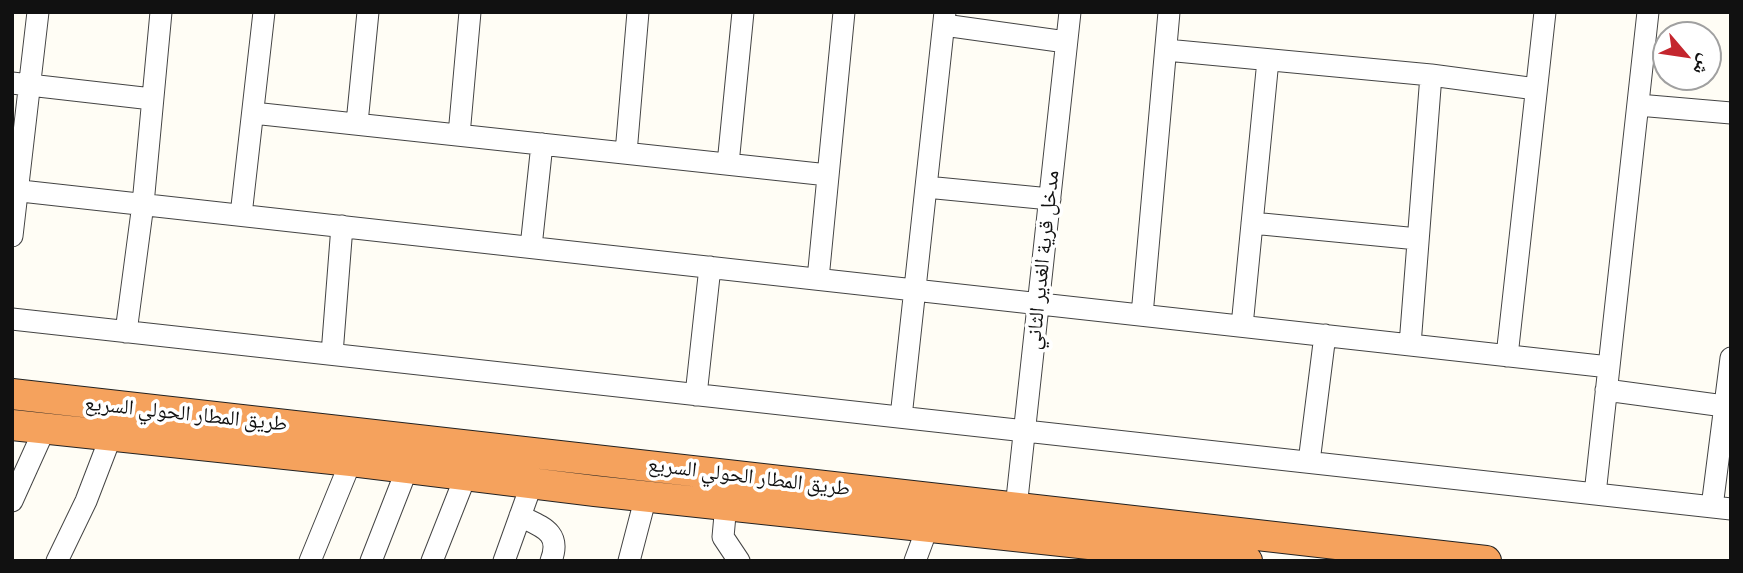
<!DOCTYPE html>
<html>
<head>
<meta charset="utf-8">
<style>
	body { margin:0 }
	#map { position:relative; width:1743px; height:573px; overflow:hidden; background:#fffdf5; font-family:"IBM Plex Serif","Noto Naskh Arabic",serif }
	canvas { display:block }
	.frame { position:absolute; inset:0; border:14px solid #111; pointer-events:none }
	.north { position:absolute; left:1652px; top:21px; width:70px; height:70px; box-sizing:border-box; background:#fff; border:2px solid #a0a0a0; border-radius:50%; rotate:119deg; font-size:19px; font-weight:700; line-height:28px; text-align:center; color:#111 }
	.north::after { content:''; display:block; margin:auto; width:24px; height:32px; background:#c4262e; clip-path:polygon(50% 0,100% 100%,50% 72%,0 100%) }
</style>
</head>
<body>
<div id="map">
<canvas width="1743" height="573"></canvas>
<div class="frame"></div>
<div class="north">ش</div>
</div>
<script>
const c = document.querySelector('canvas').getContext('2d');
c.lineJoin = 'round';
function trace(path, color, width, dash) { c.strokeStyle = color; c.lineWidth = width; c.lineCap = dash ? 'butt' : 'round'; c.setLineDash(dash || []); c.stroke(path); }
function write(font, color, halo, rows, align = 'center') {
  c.font = font + ' "IBM Plex Serif","Noto Naskh Arabic",serif'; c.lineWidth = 7; c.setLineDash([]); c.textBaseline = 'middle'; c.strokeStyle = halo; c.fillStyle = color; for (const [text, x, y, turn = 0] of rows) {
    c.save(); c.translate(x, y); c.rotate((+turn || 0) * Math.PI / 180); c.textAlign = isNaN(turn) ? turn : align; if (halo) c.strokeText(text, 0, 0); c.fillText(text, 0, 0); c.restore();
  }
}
const minor = new Path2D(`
	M944,25L1066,42
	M1166,50L1431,75L1536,89
	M12,83L152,99
	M1638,105L1731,113
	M253,113L828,175
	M357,123L368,12
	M459,135L470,12
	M626,153L638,12
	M728,164L743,12
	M926,187L1050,199
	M12,190L1609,367
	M241,215L264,12
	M1252,223L1418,239
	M12,236L38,12
	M531,247L542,144
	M818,279L844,12
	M1142,315L1169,12
	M12,319L1731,509
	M1242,326L1268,60
	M126,332L143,204L161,12
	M1410,345L1431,75
	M332,354L342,226
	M1507,356L1545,12
	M1606,390L1724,406
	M696,395L710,267
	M901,417L945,12
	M1309,462L1325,335
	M1595,494L1648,12
	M12,501L45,428
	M726,504L723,537L739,561
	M1712,507L1731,358
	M1016,508L1070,12
	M520,516C542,527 562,532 551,561
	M57,561L86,501L111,436
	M310,561L351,461
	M371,561L407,469
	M432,561L466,475
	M504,561L532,483
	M629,561L646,496
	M915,561L928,526`);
const highway = new Path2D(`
	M12,394L1486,561
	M12,425L351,461L595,491L1247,561`);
trace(minor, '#444', 23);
trace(highway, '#222', 32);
trace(minor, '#fff', 21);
trace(highway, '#f5a25d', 30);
write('21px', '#111', '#fff', [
	["مدخل قرية الغدير الثاني",1043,260,-84],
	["طريق المطار الحولي السريع",186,414,6],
	["طريق المطار الحولي السريع",749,477,7]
]);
</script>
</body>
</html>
